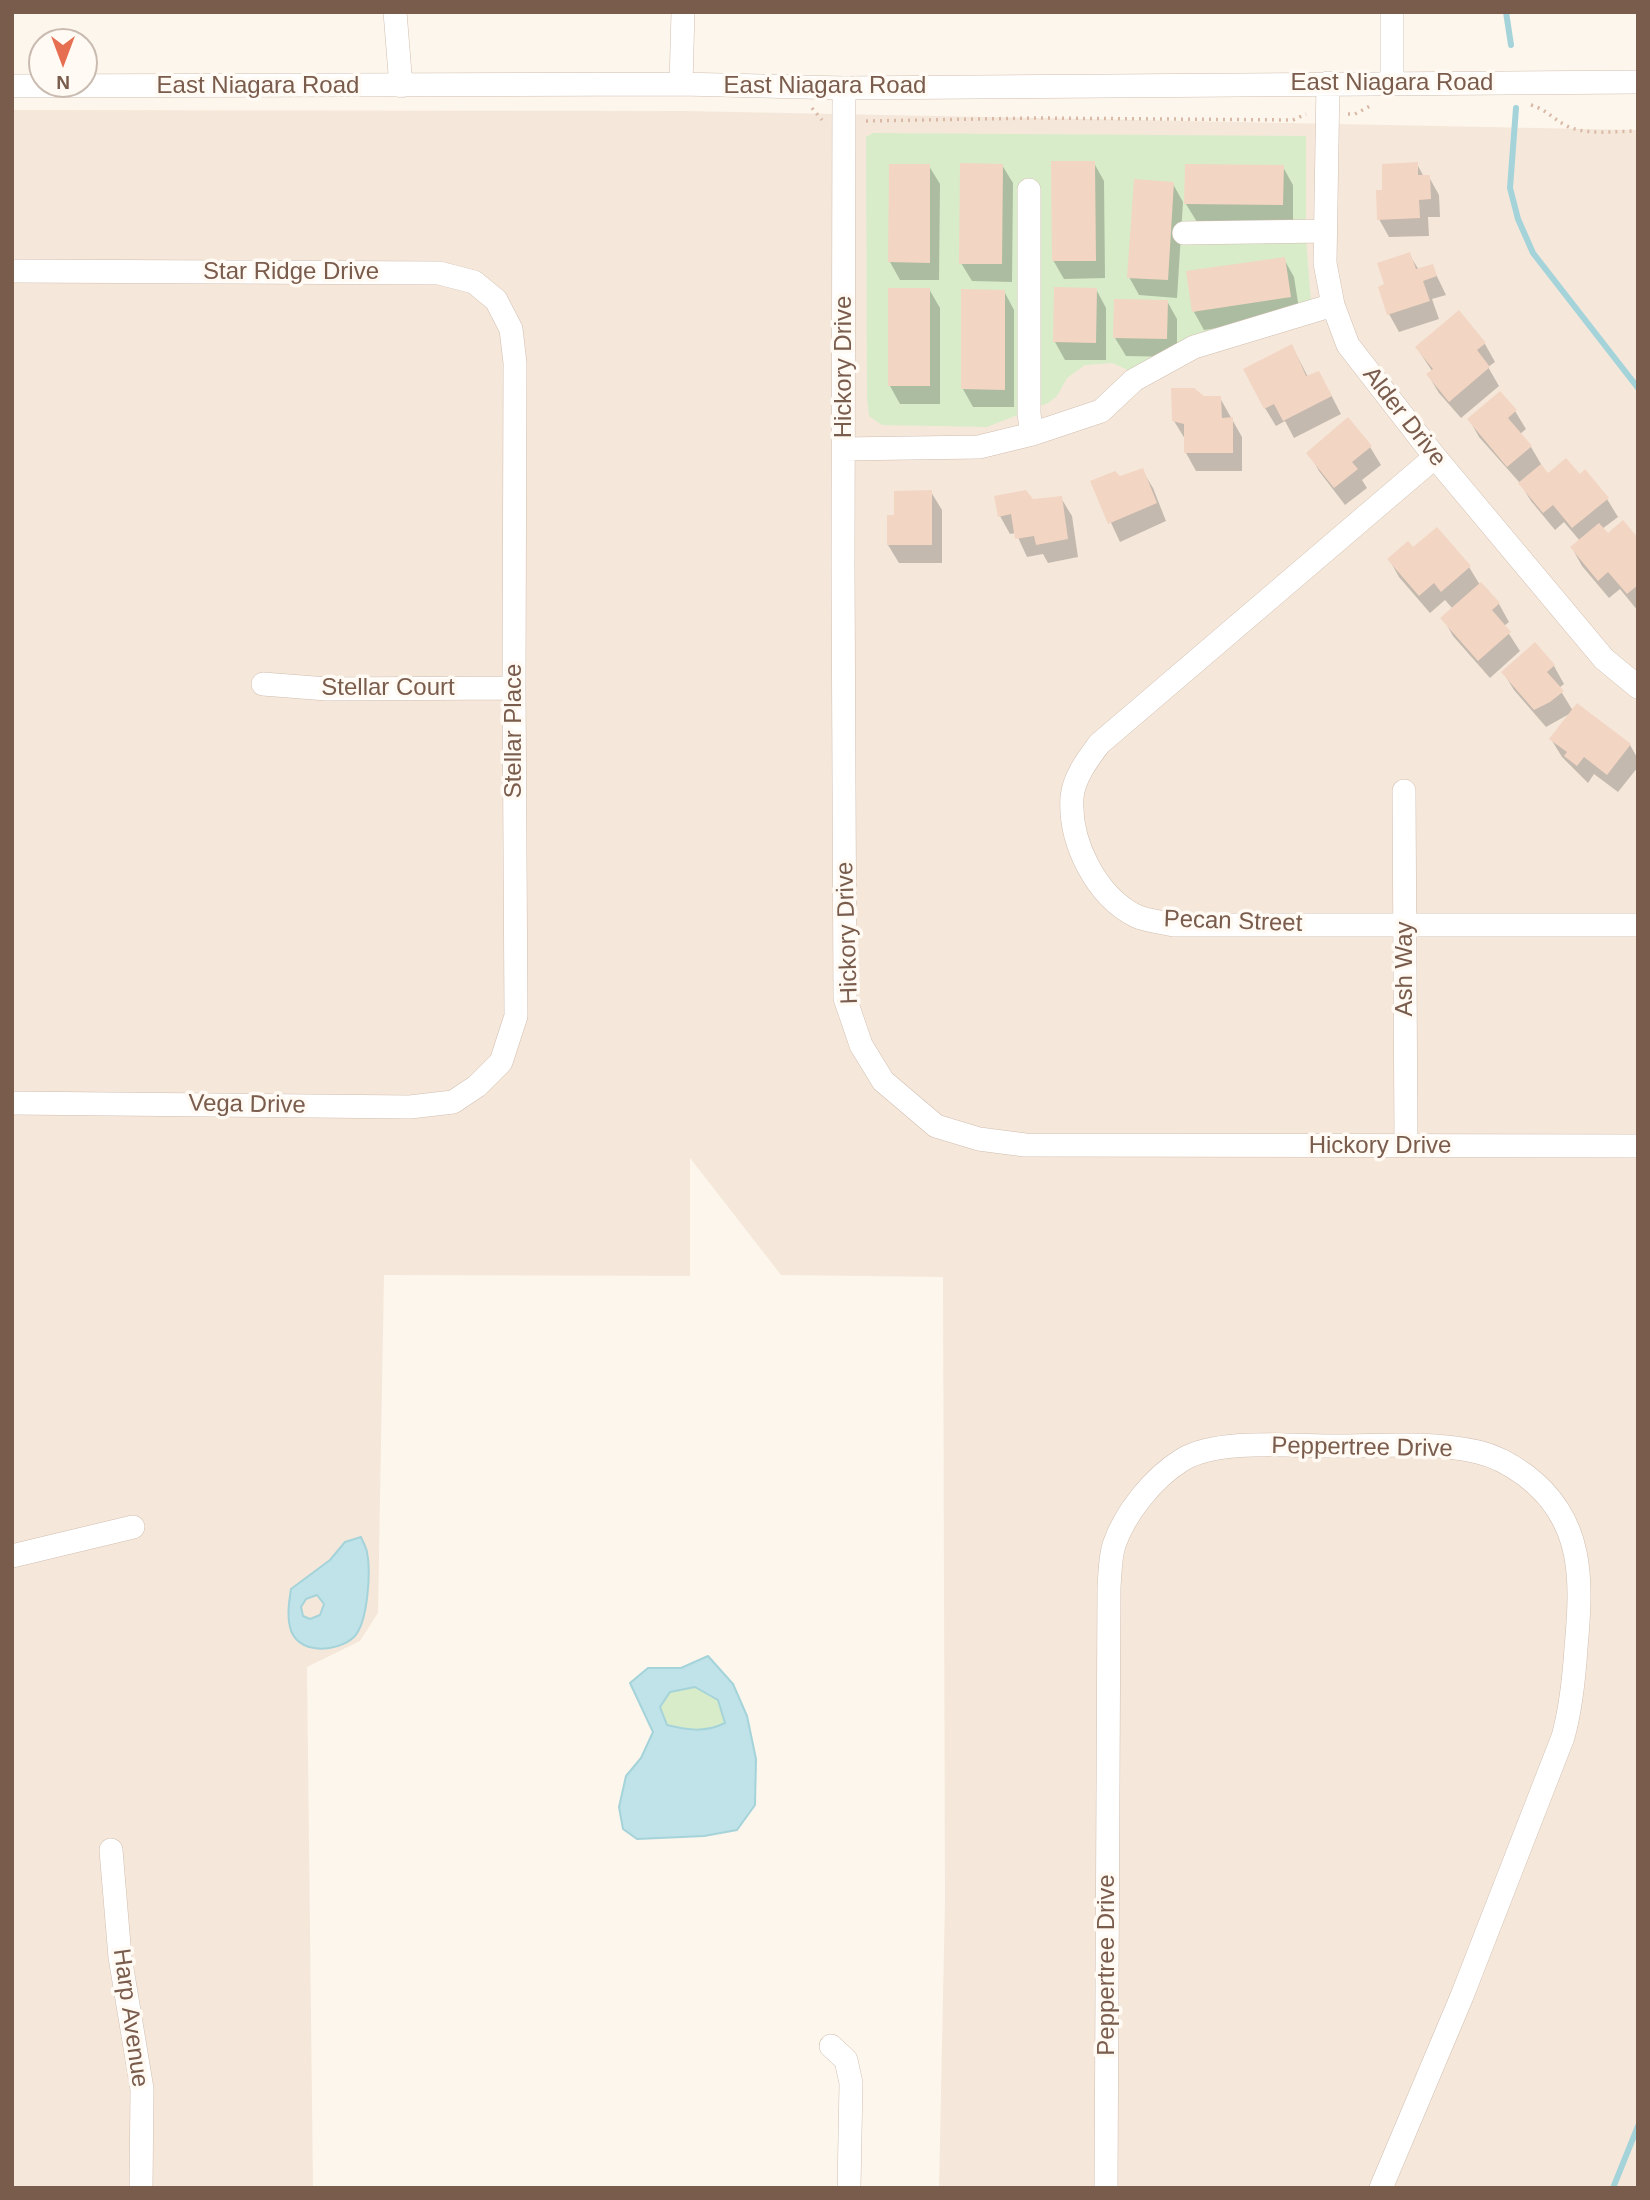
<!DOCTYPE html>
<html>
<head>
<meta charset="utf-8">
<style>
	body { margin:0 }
	#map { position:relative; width:1650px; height:2200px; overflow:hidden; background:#fdf6ec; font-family:Helvetica,sans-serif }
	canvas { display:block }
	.frame { position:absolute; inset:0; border:14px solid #7a5c4d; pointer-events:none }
	.north { position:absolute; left:28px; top:28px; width:70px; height:70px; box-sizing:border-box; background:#fffaf3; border:2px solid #cabbb1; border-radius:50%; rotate:180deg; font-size:19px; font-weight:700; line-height:28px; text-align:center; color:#7a5c4d }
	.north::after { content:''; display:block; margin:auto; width:24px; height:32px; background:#e76f51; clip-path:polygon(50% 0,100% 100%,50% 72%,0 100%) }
</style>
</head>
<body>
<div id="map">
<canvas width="1650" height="2200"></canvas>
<div class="frame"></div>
<div class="north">N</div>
</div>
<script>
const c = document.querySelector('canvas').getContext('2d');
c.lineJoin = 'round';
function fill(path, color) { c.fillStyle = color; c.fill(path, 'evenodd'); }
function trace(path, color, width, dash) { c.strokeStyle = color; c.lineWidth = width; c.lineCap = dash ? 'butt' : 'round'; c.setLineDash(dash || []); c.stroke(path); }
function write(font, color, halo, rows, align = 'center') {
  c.font = font + ' Helvetica,sans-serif'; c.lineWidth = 7; c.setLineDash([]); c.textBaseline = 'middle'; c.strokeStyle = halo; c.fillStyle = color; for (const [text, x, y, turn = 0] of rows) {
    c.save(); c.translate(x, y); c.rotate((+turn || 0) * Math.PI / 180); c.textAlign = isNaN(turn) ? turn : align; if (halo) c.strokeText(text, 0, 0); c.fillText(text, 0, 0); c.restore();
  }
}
fill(new Path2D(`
	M12,110L686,111L1638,130V2188H939L945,1900L943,1277L781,1275L690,1158V1276L384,1275L378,1613L360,1641L307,1667L313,2188H12Z`), '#f5e8da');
fill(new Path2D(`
	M873,133L1306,136V240L1311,301L1135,373L1112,363L1085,365L1067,378L1057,396L1048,403L987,427L882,425L869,416L867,397L866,137Z
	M695,1687L718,1700L725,1723C705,1733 688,1729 667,1725L660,1707L670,1691Z`), '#d8ecc9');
const water = new Path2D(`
	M361,1537C363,1542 366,1547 367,1552C371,1571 368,1623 354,1637C337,1653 296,1655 290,1627C287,1615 289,1602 291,1589L330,1560L345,1542ZM317,1595L324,1604L320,1615L310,1619L303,1616L301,1607L306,1599Z
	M708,1656L733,1684L747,1716L756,1759L755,1805L737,1830L704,1836L637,1839L623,1829L619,1807L626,1776L641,1758L653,1732L630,1683L648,1668H681ZM695,1687L718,1700L725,1723C705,1733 688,1730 667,1725L660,1707L670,1692Z`);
fill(water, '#bfe3e8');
trace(water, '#a5d3da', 2);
fill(new Path2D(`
	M1094,163L1104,181L1105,278L1064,279L1053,260Z
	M1417,164L1424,177H1429L1439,195L1440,217H1428L1429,236L1389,237L1379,219L1384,192Z
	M1002,165L1013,183L1012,282L972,281L961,263Z
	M929,166L940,184L939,280H900L890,262Z
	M1283,167L1293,185V223L1197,222L1186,204Z
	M1173,184L1183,202L1177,298L1139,295L1129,277Z
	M1409,254L1419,270L1432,266L1446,295L1432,299L1439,319L1399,332L1389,314L1386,285Z
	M1284,259L1294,277L1300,315L1204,330L1194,312Z
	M929,289L940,308V404H900L890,386Z
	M1096,289L1106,308V360H1065L1055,342Z
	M1004,291L1014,310V407H973L963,389Z
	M1167,301L1177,319V357L1126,356L1115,338Z
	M1459,313L1485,344L1495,362L1488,367L1499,386L1461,418L1439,393L1428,375L1432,371L1417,348Z
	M1292,346L1308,377L1329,391L1341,414L1294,438L1285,421L1276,426L1265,408Z
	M1500,393L1515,411L1526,429L1520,434L1531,447L1548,476H1580L1607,499L1618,517L1602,529L1607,535L1638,540V611L1620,589L1609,598L1582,566L1572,548L1580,541L1564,522L1555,530L1531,501L1520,483L1479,437L1469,419Z
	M1220,398L1242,437V471H1196L1186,453L1185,439L1174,421Z
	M1370,447L1381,465L1362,480L1367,488L1345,505L1319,471L1309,453Z
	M1142,470L1153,488L1166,521L1120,542L1092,482L1120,479Z
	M931,492L942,510V563H899L888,545Z
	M1061,498L1072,516L1078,557L1048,563L1043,554L1027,557L1016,533L1010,534L1000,516L1033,501Z
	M1413,550L1469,567L1480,585L1499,604L1509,622L1504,626L1520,651L1490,678L1453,636L1443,618L1453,609L1445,600L1430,613L1399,577L1389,559Z
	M1535,644L1554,666L1564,684L1559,688L1573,711L1630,745L1638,759V767L1618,792L1594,774L1588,783L1562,757L1551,739L1571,713L1546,727L1514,690L1503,672Z`), '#0003');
trace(new Path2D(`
	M1506,12L1511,45
	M1516,108L1510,188L1518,219L1533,253L1638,388
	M1613,2188L1638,2126`), '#a5d3da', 6);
fill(new Path2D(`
	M1051,161H1095L1096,261H1052Z
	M1418,162V175H1430L1431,199L1419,200L1420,218L1377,220L1376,190H1382V164Z
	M960,163L1003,164L1002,264H959Z
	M889,164H930V263L888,262Z
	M1185,164L1284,165L1283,205L1184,204Z
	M1134,179L1174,182L1168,280L1127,278Z
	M1410,252L1416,269L1433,264L1437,276L1423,281L1430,301L1387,315L1378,287L1384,284L1377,263Z
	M1285,257L1291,297L1192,312L1186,271Z
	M1054,287L1097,288L1096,343L1053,342Z
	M888,288H930V386H888Z
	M961,289L1005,290V390L961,389Z
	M1114,299L1168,300L1167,339L1113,338Z
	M1459,310L1486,343L1477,350L1490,367L1449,402L1426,374L1433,369L1415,347Z
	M1292,344L1306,376L1319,371L1332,396L1283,421L1274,404L1264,409L1243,369Z
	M1171,388H1194L1204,396H1221L1222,418L1233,417V453H1184V424L1172,421Z
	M1500,391L1517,410L1508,418L1532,446L1507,467L1467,419Z
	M1348,417L1372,446L1352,462L1358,469L1334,488L1306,453Z
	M1566,458L1580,474L1585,469L1609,498L1572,528L1553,505L1543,513L1518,483L1541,464L1548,473Z
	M1143,468L1157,503L1108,524L1090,481L1115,471L1120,476Z
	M932,490V545H887V515H894V491Z
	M1026,490L1033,499L1062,496L1068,539L1036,545L1034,536L1015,539L1011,514L998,517L994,496Z
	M1623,520L1638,538V585L1627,594L1608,572L1598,581L1570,547L1599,523L1608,533Z
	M1437,527L1471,566L1441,592L1434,583L1419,596L1387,559L1408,541L1413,547Z
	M1481,582L1500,603L1492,610L1511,632L1478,661L1440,618Z
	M1535,642L1555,665L1547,672L1564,691L1550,702L1534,710L1501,672Z
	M1577,703L1631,744L1607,775L1584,757L1577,766L1564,756L1567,752L1549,739Z`), '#f3d5c3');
const minor = new Path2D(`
	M395,12L401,86
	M1392,12V82
	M1328,83L1325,263L1333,305L1348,345L1435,457L1604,659L1638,687
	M681,84L683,12
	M12,86L681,84L844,88L1638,82
	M844,88L843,566L845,998L861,1045L883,1081L936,1126L979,1139L1025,1145L1638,1146
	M1029,190V414L1032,434
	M1184,233L1325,231
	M12,271L439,273L474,282L496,300L511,329L515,363L514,688L516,1016L501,1062L477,1086L453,1102L410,1107L12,1103
	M844,449L979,447L1032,434L1101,411L1134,380L1194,347L1333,305
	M1435,457L1099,744C1088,759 1074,777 1072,797C1069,842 1096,896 1136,916C1147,921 1162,922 1174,925H1638
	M263,684L327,689L514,688
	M1404,791L1406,1146
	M12,1556L133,1527
	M111,1850L120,1957L142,2089L141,2188
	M831,2046L846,2060L851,2083L849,2188
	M1106,2188L1109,1587C1110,1574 1110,1558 1114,1545C1125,1513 1153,1478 1182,1460C1217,1438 1294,1446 1334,1446C1382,1446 1431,1441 1478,1452C1496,1456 1510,1464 1525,1475C1585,1520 1582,1581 1576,1648C1574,1679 1571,1708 1563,1737L1462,1996L1381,2188`);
trace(minor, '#d1beb0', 24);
trace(new Path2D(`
	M1531,105C1547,110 1552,118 1565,125C1585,136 1615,131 1638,131
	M812,108L822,120
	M1348,114H1355L1370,106
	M866,121L1034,118L1293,120L1306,114`), '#d9b8a5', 3.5, [2, 5]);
trace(minor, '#fff', 23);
write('24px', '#7a5c4d', '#fffaf3', [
	["East Niagara Road",1392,83],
	["East Niagara Road",258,86],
	["East Niagara Road",825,86],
	["Star Ridge Drive",291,272],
	["Hickory Drive",844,367,-90],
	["Alder Drive",1404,417,52],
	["Stellar Court",388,688],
	["Stellar Place",514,731,-90],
	["Pecan Street",1233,922,2],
	["Hickory Drive",848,933,-92],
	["Ash Way",1405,969,-90],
	["Vega Drive",247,1105,1],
	["Hickory Drive",1380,1146],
	["Peppertree Drive",1362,1448,1],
	["Peppertree Drive",1107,1965,-90],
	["Harp Avenue",130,2018,82]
]);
</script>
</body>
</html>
